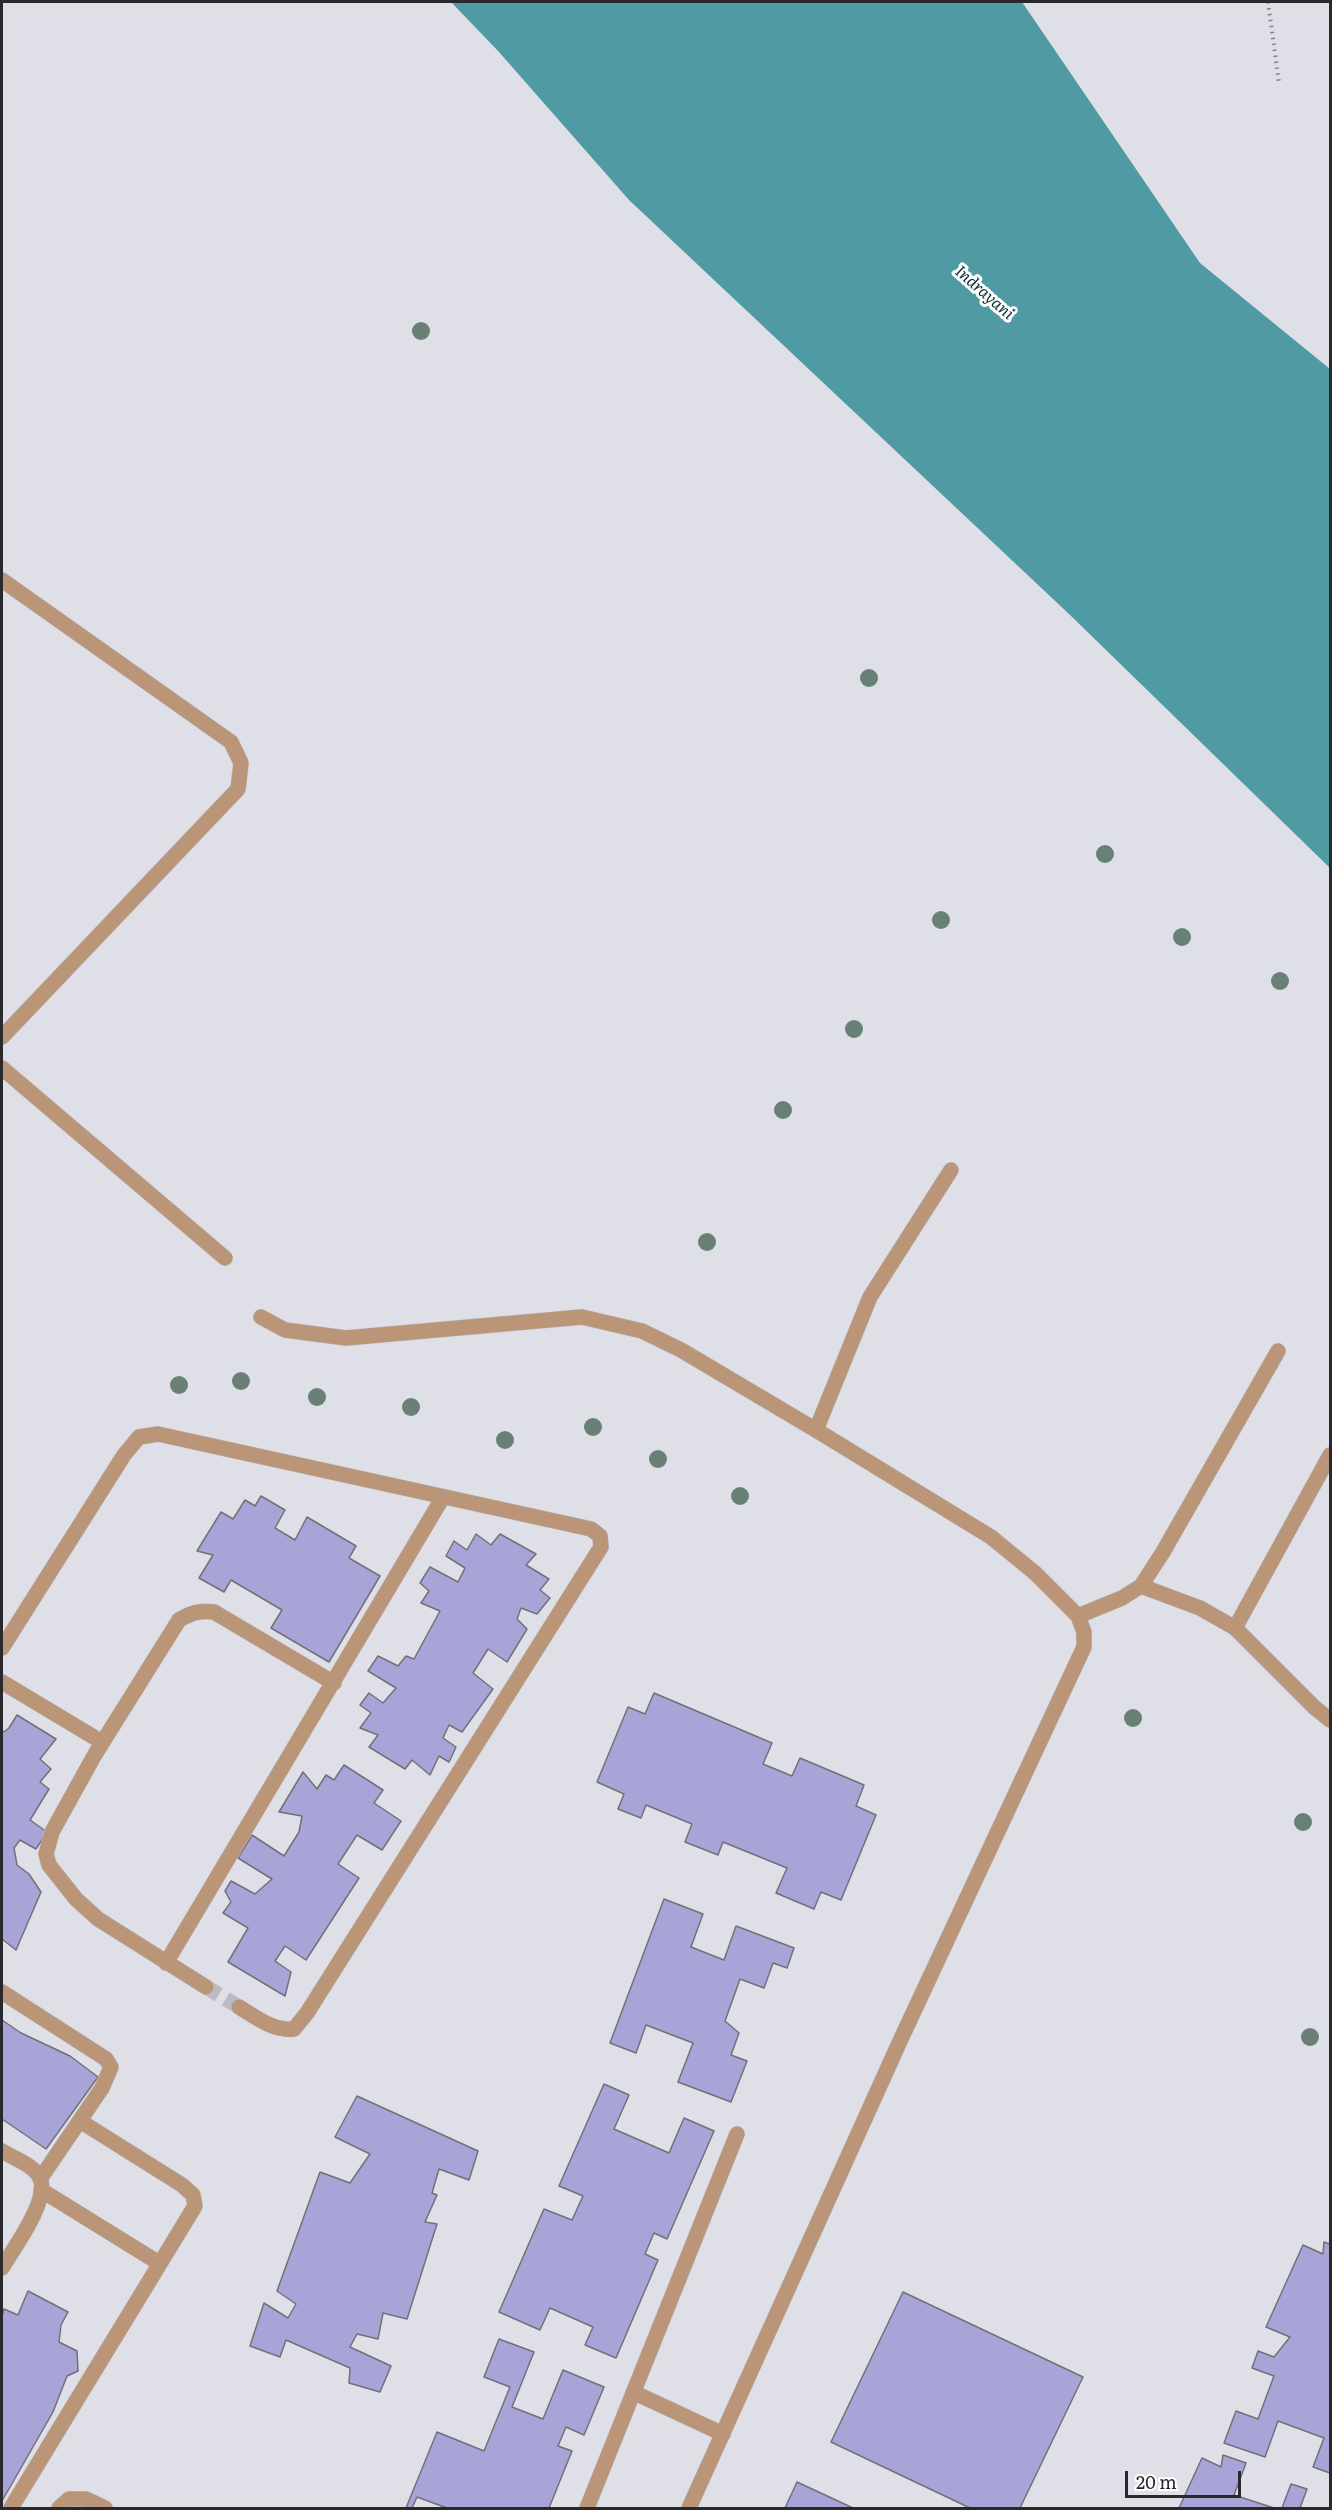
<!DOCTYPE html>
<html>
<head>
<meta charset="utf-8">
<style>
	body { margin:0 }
	#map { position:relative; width:1332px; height:2510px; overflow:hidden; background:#dfdfe8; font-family:Literata,serif }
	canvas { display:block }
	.frame { position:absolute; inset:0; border:3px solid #29292d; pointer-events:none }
	.scale { position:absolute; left:1125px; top:2471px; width:116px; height:27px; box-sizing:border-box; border:3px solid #29292d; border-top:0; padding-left:8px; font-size:18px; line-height:21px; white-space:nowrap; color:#29292d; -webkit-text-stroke:4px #fff; paint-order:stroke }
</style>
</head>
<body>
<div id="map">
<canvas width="1332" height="2510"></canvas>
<div class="frame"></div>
<div class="scale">20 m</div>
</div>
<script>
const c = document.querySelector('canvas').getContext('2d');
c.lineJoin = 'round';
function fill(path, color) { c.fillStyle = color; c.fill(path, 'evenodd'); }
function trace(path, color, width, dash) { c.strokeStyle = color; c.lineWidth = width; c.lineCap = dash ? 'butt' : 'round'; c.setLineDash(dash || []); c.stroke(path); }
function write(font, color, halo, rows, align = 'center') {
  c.font = font + ' Literata,serif'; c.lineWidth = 6; c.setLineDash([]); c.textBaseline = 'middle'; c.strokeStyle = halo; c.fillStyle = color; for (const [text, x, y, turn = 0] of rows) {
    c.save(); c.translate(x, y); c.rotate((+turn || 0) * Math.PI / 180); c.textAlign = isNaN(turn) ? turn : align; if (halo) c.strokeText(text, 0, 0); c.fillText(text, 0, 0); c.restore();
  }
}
fill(new Path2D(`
	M451,2H1022L1200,263L1330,369V868L1069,614L629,200L499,52Z`), '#509ba3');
const building = new Path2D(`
	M261,1496L285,1510L275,1528L295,1540L307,1517L356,1546L349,1558L380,1576L329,1662L271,1628L282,1610L231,1580L224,1592L199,1578L213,1555L197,1551L221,1512L233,1519L245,1500L255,1506Z
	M476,1534L491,1545L500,1534L536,1554L526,1565L549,1579L540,1590L550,1598L537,1614L521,1608L517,1619L527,1629L507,1662L488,1649L473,1673L493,1689L462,1732L449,1725L443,1738L456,1747L449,1762L439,1756L430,1775L412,1760L405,1769L369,1747L378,1735L360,1728L371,1713L360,1705L369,1693L383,1703L396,1688L368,1671L378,1656L398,1666L406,1656L414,1659L440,1611L421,1603L429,1591L420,1583L430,1567L458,1582L465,1568L446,1556L454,1541L467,1550Z
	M654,1693L772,1743L763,1764L792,1776L800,1758L864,1785L856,1806L876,1815L841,1900L821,1892L814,1909L776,1893L787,1868L723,1842L718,1855L685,1842L692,1824L646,1805L641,1818L618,1809L624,1794L597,1782L628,1707L645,1714Z
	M17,1715L56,1739L40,1759L51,1769L40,1782L49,1789L30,1820L47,1832L36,1849L20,1840L14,1848L17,1865L29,1874L41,1892L16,1950L2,1939V1733L9,1728Z
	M344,1765L383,1790L374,1803L401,1821L382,1850L357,1835L338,1864L359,1878L306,1960L285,1946L275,1961L291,1972L285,1996L228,1962L248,1928L223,1913L231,1902L225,1891L231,1881L255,1894L272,1879L238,1858L252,1835L284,1856L299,1832L302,1816L279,1812L303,1772L317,1789L326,1775L334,1780Z
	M664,1899L703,1914L691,1947L724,1960L736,1926L794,1948L787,1968L773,1963L764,1988L740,1979L725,2021L739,2033L731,2055L747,2061L731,2102L678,2082L693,2043L646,2025L636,2053L610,2043Z
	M2,2020L21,2033L70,2056L98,2077L46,2149L2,2119Z
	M604,2084L629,2095L614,2129L669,2153L684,2118L714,2131L667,2239L654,2233L645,2254L658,2260L616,2358L585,2345L593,2327L550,2308L540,2330L499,2312L544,2209L572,2220L583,2196L559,2186Z
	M357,2096L478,2151L469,2180L439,2169L432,2193L437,2195L425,2222L437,2224L407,2319L383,2313L378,2339L357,2334L350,2347L391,2366L380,2392L349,2383L350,2368L286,2340L280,2357L250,2346L264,2303L288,2318L296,2304L277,2291L320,2172L350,2183L370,2154L335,2137Z
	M1324,2242L1330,2244V2473L1313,2467L1324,2438L1278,2421L1265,2457L1224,2443L1236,2411L1258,2419L1274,2376L1252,2368L1258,2351L1274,2357L1290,2337L1266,2327L1303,2245L1323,2254Z
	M28,2291L68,2312L61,2325L59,2342L77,2351L78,2371L67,2376L53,2412L2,2501V2317L4,2309L18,2315Z
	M903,2292L1083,2377L1020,2508H970L831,2442Z
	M499,2339L534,2352L512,2407L543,2419L563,2370L604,2387L584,2435L566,2427L558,2446L572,2451L549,2508H447L417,2497L412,2508H406L437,2432L484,2451L510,2387L484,2377Z
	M1223,2455L1246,2463L1234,2495L1274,2508H1179L1202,2458L1221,2467Z
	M797,2482L853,2508H785Z
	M1291,2484L1307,2489L1300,2508H1282Z`);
fill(building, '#a9a4d8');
trace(building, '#717079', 1.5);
trace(new Path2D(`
	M206,1987L239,2007`), '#bbbbc3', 15, [15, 8]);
const lane = new Path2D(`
	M816,1430L870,1297L951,1170
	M1141,1586L1200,1608L1235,1628L1314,1707L1330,1720
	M1078,1616L1122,1598L1141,1586L1163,1552L1278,1351
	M1235,1628L1330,1455
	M635,2393L723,2434
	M59,2508L69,2499H86L105,2508
	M587,2508L737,2134`);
const street = new Path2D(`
	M2,580L231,742L241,763L238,789L2,1037
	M2,1068L225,1258
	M261,1317L285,1330L346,1338L582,1317L642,1331L681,1350L816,1430L991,1537L1035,1573L1078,1616L1084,1632V1647L900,2041L689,2508
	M2,1648L124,1455L139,1437L158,1434L591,1529L600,1536L601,1547L307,2013L294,2029C273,2031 257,2018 239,2007
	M2,1682L102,1742
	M166,1963L443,1497
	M206,1987L98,1919L76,1899L49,1865L46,1854L52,1832L94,1756L179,1620C191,1613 200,1610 214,1612L334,1683
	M2,1992L106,2059L111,2067L102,2088L40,2179
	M2,2151C13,2158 34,2165 40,2178C50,2200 13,2249 2,2268
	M41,2190L159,2263
	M11,2508L195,2206L193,2195L182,2185L80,2121`);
trace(lane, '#bbbbc3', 16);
trace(street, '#bbbbc3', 16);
trace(new Path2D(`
	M1268,2L1279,83`), '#838389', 4, [1.5, 4.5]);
trace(lane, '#ba9577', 15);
trace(street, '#ba9577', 15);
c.fillStyle = '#698077';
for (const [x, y] of [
	[421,331],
	[869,678],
	[1105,854],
	[941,920],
	[1182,937],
	[1280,981],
	[854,1029],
	[783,1110],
	[707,1242],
	[241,1381],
	[179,1385],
	[317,1397],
	[411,1407],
	[593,1427],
	[505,1440],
	[658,1459],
	[740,1496],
	[1133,1718],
	[1303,1822],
	[1310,2037]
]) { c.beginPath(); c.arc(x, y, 9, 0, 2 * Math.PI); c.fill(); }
write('italic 16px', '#093034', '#fff', [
	["Indrayani",984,293,41]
]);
</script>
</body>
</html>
